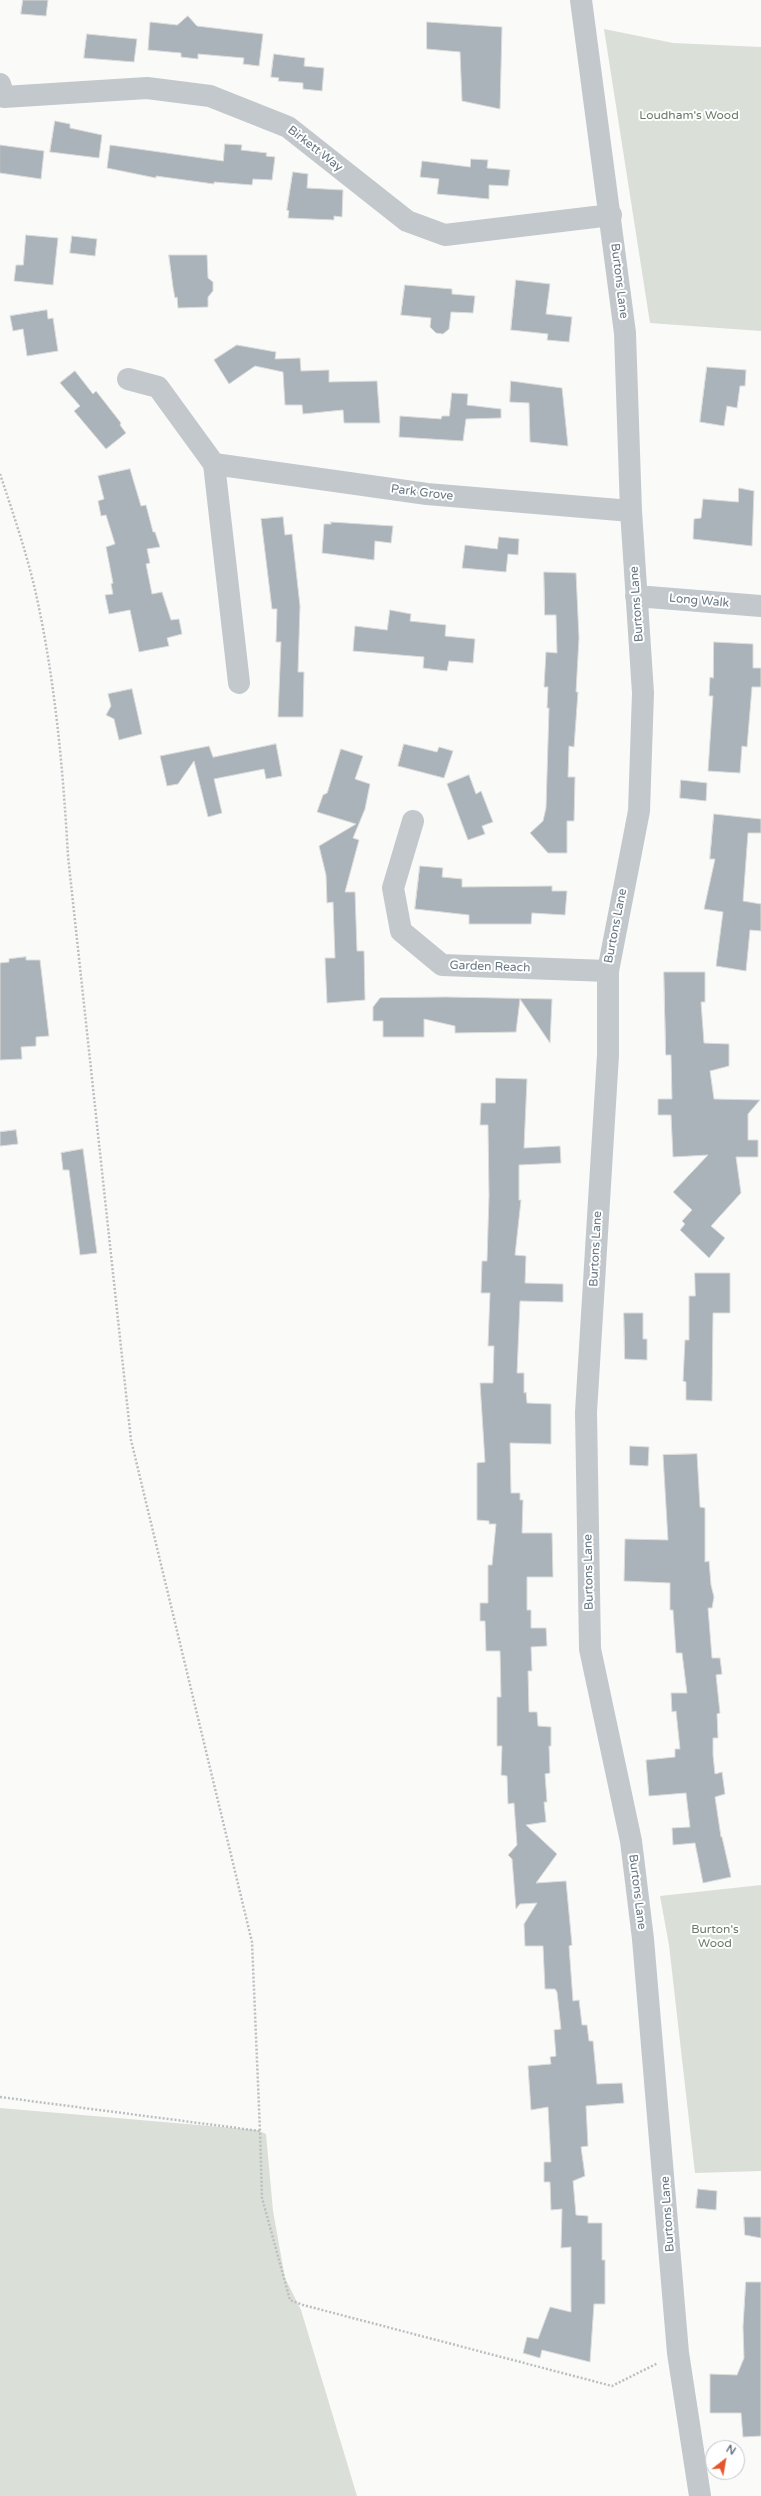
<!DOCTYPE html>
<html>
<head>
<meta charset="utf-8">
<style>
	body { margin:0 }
	#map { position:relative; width:761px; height:2496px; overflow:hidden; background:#fafaf8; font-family:"Varela Round",sans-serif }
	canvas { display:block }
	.north { position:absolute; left:705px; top:2440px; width:40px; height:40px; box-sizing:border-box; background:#fff; border:1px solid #c1c8cd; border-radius:50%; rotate:31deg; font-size:11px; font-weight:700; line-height:16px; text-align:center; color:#657683 }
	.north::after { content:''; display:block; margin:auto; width:14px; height:18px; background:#e4572e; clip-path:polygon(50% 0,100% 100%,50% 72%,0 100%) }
</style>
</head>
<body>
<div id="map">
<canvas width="761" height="2496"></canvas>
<div class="north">N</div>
</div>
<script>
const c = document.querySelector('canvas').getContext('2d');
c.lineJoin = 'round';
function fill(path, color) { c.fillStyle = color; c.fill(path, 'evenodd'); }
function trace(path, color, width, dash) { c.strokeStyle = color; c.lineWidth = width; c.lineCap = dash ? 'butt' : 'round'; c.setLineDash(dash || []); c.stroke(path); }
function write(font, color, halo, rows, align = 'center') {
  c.font = font + ' "Varela Round",sans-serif'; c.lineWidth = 4; c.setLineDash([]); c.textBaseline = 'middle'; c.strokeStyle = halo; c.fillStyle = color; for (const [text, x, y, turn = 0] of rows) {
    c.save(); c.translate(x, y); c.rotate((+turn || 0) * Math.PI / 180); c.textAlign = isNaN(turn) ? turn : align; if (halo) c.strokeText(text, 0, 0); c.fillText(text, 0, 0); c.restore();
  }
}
fill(new Path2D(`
	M604,29L673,43L761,47V331L650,323Z
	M761,1885V2171L695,2173L669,1945L660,1896Z
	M0,2108L257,2130L266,2134L273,2211L285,2278L301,2310L357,2496H0Z`), '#dadfd7');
const building = new Path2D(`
	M23,0H48L46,16L21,14Z
	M188,16L197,26L263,34L259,66L243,64L244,58L198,54V59L181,57V53L148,50L150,22L177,25Z
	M427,22L502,27L500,109L462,101L460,52L427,49Z
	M87,34L137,39L134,62L84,58Z
	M274,54L305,58L304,66L324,68L322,91L303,89V83L278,81L279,78L271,77Z
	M55,121L70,124V128L102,135L99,158L50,152Z
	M225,144L242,145L241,150L267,153L266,156L275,157L272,180L253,179L252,185L214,182V184L156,176V178L107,168L110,145L223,161Z
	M0,145L44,151L41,179L0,173Z
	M471,159L488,160L487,168L510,170L508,186L489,185V199L437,194L439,179L420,177L422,161L470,167Z
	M293,172L308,174L307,188L343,190L342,217L334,216V220L288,218L289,211L287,210Z
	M26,235L58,238L53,285L14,281L16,265H23Z
	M72,236L97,239L95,256L70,253Z
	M169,255H207L208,278L213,282V291L208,297V307L178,308L177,297L175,298L173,287Z
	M516,280L550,284L546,314L572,317L569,342L547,340L548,334L511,330Z
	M405,285L452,289V294L475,296L473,313L451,312L449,329L443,334L436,333L430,327L431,318L401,315Z
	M47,310L48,319L53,318L58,351L27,356L23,329L13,331L10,316Z
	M237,345L276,352L275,359L300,358L301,371L329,370V382L377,381L380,423H344L343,410L303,414L302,405H285L283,372L255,366L229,384L214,360Z
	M707,367L746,370L745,386H740L737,408L727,406L724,426L700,422Z
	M75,371L93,394L96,391L121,423L120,425L126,433L106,449L74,411L80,406L60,383Z
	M511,381L562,388L568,446L530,442L529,403L510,402Z
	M452,393L468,394L467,405L501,409V418L466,419L463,441L399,437L400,416L441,419L442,416H449Z
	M130,469L141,506L146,505L153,532H155L160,547L147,549L150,563L146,564L152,594L162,592L171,620L179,619L182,634L167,638L169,646L139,652L130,610L109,614L105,595L113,594L111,584L113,583L106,547L115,544L106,515L101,516L98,501L104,499L98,476Z
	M739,488L754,491L752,546L693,539L694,519L701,518L703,499L738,502Z
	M283,517L285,535L292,534L300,606L298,672H304L303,717H278L281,642H276L277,609H272L261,519Z
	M331,522L393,526L391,543L375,541L374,560L322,553L324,524H331Z
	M499,537L519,539L518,555L508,554L506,572L462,568L465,545L497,549Z
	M544,572L576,573L579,638L576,692H578L574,747L569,746L568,777H575L574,821H567V853H548L530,833L543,821L546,808L549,708H547L548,687H544L546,652L557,653L556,615H545Z
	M390,610L411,614L410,621L446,625L445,636L475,639L473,663L449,661L447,671L423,668L424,657L353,651L355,626L387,630Z
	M714,642L753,644V668H761V687H752L747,747L742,746L740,773L708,771L713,696H709L710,677L713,678Z
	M132,689L142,734L119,740L114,719L106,715L111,706L108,694Z
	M276,744L282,776L266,779L264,769L214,779L222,813L208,817L194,761L178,784L167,786L160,756L209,746L213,757Z
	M404,744L437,752L439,747L453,751L444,778L398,766Z
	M341,749L363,756L355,779L370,784L365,809L353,838L359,840L345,892H355L357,951H364L365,1000L327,1003L325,958H335L333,902L327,903L326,875L319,846L356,824L317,812L323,795L327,793Z
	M469,775L476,794L481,791L493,822L482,826L485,834L468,840L447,784Z
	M681,780L707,783L706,801L680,798Z
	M714,814L761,819V833H748L743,901L761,904V931L750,930L746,971L716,966L723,912L704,909L715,859H710Z
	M420,866L443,868L442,877L462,879V887L552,886V891H567L565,915L532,913L531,924H469V915L415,909Z
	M26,957V960H40L49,1036L36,1037V1046L21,1047L22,1059L0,1060V963L9,962V959Z
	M664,972H705V1002H701L704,1043L729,1044V1066L710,1071L714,1099L760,1100L748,1114V1140H758V1157H736L741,1193L711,1226L725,1238L709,1258L680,1230L685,1224L682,1221L692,1210L673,1192L708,1155L673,1157L671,1115H658V1099H672L671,1055H666Z
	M446,997L552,999L550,1043L520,999L516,1032L455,1033V1026L424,1019V1037H383V1021H373V1007L380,998Z
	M496,1078L527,1079L524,1148L560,1146L561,1163L519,1165V1200H521L515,1255L526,1256L525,1283L563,1284V1302L520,1301L517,1373H524V1393L526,1392L527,1403L551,1404V1444L510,1443L511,1493H520V1500H523L522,1533H552L553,1577H527V1610H531V1628H546L547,1646L531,1647L532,1671H528L529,1712H537L538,1726L551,1727V1746H549L550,1773L545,1774L547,1802H544L546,1822L526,1825L557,1854L536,1883L566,1881L572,1945L569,1946L573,2001L579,2000L582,2025H587L589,2041H593L597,2084L622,2083L624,2103L586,2106L588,2146L581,2147L585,2176L573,2181L576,2215L588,2216V2223H602V2260H605V2304H594L590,2362L542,2350L540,2358L523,2353L527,2337L538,2339L550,2307L571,2312V2247L561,2248L562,2209L551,2210L550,2182H544V2162H551L548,2107L531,2110L528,2066L551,2064L550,2057L556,2056L554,2030L561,2029L557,1992L555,1989H545L543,1946H525L524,1924L537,1903L520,1904L516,1909L512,1859L508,1855L517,1845L514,1803L508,1804L507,1776L501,1775L502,1746H497V1697H501L500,1651H486L485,1621H480V1603H488V1565H492L496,1524H489V1521L477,1520V1463L485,1462L480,1383H493L494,1346H488L490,1293H481L482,1261H487L489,1196L488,1125H480L481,1103H495Z
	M16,1130L18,1144L0,1146V1132Z
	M83,1149L97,1253L80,1255L69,1170H63L61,1153Z
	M695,1273H730V1313H713L712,1401L686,1400V1382L683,1381L685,1340H689V1296H695Z
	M624,1313H643V1339H647V1360L625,1359Z
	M630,1446L649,1447L648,1466L630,1465Z
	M697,1454L700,1507L705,1508V1562L709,1561L711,1585L714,1597L712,1608H708L712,1658H720L722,1674L716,1675L720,1713L717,1714L718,1738H713V1755L715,1774L722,1772L725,1794L715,1797L721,1837H722L731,1877L703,1883L695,1843L673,1845L672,1828L690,1827L686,1793L649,1796L646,1760L675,1757V1749H680L676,1711L672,1712L671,1693H687L682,1653H676L673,1610H670V1583L624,1581L625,1539L668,1540L663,1455Z
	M698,2189L717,2191L716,2210L696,2208Z
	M744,2217H761V2238L745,2235Z
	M746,2282H761V2436L743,2437L741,2413H710V2374L737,2375L744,2358L743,2327Z`);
fill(building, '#aab3b9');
trace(building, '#dcdcda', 1);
trace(new Path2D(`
	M0,474C13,513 27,554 36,594C55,680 63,768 68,856L131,1440L252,1942L260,2131
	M0,2097L260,2131L262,2198L290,2300L303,2305L612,2386L658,2363`), '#bbbfc2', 2.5, [2, 2]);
trace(new Path2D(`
	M581,0L625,333L631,511L643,693L639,811L608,971V1055L586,1412L590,1649L631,1841L643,1939L678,2353L700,2496
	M0,84L4,97L147,88L210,96L288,127L407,221L445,235L611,215
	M128,379L158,387L214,464L239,683
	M214,464L427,494L631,511
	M636,596L761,606
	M413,821L393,888L401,931L442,965L608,971`), '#c3c8cc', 22);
write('12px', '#687a64', '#fff', [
	["Loudham's Wood",689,116],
	["Burton's",715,1930],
	["Wood",715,1944]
]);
write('12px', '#657683', '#fff', [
	["Birkett Way",315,149,38],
	["Burtons Lane",619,281,83],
	["Park Grove",422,493,7],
	["Long Walk",699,601,5],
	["Burtons Lane",637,604,-94],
	["Burtons Lane",616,926,-79],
	["Garden Reach",490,967,2],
	["Burtons Lane",596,1249,-87],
	["Burtons Lane",589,1572,-91],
	["Burtons Lane",637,1892,83],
	["Burtons Lane",668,2214,-94]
]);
</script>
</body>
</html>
